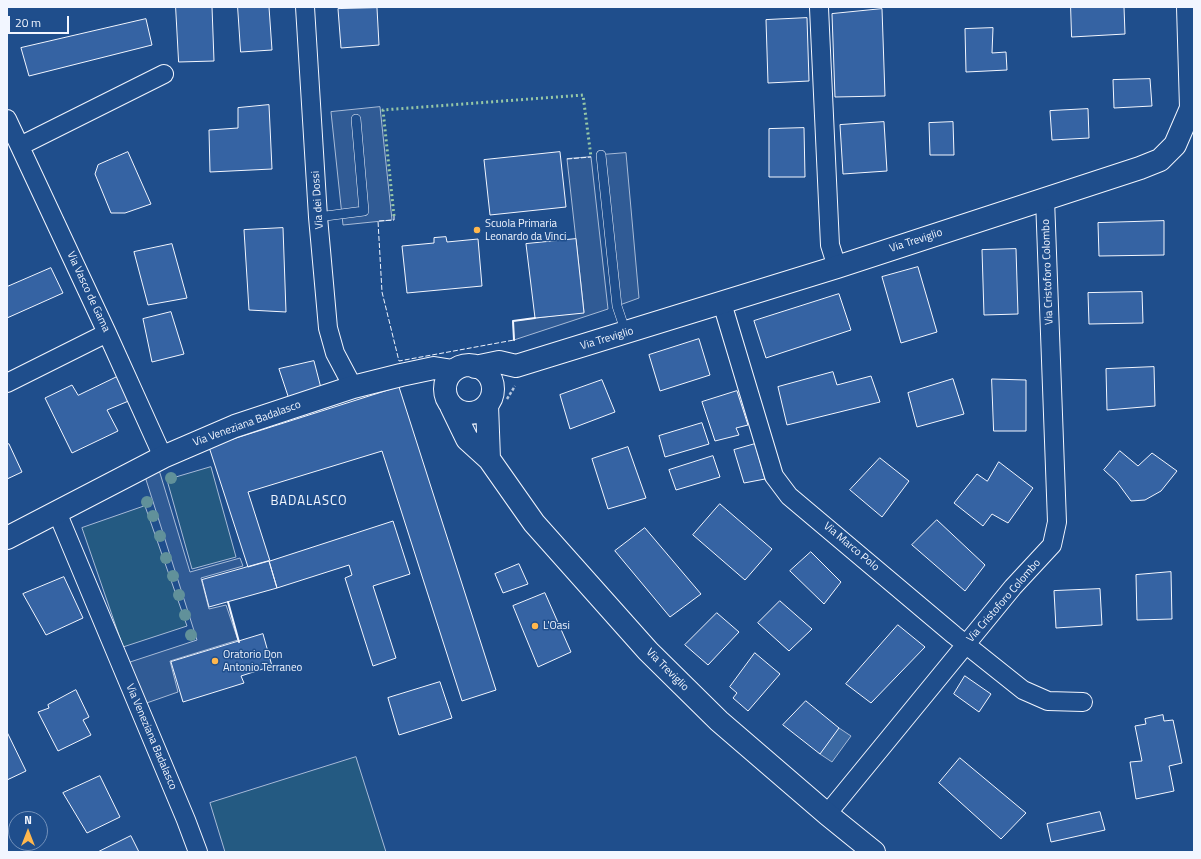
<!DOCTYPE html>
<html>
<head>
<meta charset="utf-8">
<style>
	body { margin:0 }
	#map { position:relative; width:1201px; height:859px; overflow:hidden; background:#1f4e8c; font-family:"Titillium Web",sans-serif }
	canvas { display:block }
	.frame { position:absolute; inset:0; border:8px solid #f2f6ff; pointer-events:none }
	.north { position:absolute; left:8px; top:811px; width:40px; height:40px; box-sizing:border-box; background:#1f4e8c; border:1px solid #7391ba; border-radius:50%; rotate:0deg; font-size:11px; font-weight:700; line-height:16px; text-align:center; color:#f2f6ff }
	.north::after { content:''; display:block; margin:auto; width:14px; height:18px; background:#ffb74d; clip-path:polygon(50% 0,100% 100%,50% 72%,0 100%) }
	.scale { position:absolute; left:8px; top:16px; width:61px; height:18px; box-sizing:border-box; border:2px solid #f2f6ff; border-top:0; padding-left:5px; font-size:12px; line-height:14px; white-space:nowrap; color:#f2f6ff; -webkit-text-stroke:3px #1f4e8c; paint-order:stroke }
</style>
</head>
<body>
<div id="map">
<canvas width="1201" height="859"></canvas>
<div class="frame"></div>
<div class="north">N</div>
<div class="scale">20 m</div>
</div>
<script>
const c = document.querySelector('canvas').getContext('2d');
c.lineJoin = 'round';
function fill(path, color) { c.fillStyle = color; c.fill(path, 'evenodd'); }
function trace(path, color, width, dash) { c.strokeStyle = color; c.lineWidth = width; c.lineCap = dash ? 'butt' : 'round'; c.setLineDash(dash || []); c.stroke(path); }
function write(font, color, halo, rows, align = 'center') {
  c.font = font + ' "Titillium Web",sans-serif'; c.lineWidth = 3; c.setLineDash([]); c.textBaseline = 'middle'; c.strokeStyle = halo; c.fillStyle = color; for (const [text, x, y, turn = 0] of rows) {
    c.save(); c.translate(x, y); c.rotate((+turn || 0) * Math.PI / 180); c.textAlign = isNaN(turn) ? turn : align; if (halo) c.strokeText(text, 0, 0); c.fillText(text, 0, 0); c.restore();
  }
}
const green = new Path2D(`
	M211,467L236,557L192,569L167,480Z
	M145,506L187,626L123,647L82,528Z
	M356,757L386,852H225L210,803Z`);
fill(green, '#245a82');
trace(green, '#a8bbd7', 1);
const parking = new Path2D(`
	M380,107L392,220L343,225L331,112Z
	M626,153L639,298L617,306L601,155Z
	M591,157L608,309L514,340L513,321L584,312L567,159Z
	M156,460L190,572L240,558L243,566L201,578L209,609L226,605L238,640L170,661L178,692L138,706L121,665L197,640L142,467Z`);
fill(parking, '#305b95');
trace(parking, '#a8bbd7', 1);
const water = new Path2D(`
	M839,728L851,736L832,762L820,754Z`);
fill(water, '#3b69a3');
trace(water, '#a8bbd7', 1);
const building = new Path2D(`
	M176,7H212L214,61L179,62Z
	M238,7H269L272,50L241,52Z
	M1071,7H1124L1125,34L1072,37Z
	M377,8L379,45L341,48L338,9Z
	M882,9L885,96L835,97L832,14Z
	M807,18L809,81L768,83L766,20Z
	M146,19L152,45L29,76L21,48Z
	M993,28L992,53L1006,52L1007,70L966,72L965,29Z
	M1150,79L1152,106L1114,108L1113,80Z
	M269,105L272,169L210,172L209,130L238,128V108Z
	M1088,109L1089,138L1052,140L1050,111Z
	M884,122L887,171L843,174L840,125Z
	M953,122L954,155H930L929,123Z
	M804,128L805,177H769V129Z
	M128,152L151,204L125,213H111L95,174L98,165Z
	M560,152L566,207L490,215L484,160Z
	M1164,221V255L1099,256L1098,223Z
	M283,228L286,312L249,310L244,230Z
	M446,237L447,242L478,239L482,286L407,293L402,246L434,243V238Z
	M576,239L584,313L535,318L526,244Z
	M172,244L187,298L148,305L134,252Z
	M1016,249L1018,314L984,315L982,250Z
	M918,267L937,332L901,343L882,277Z
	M51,268L63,293L7,318V287Z
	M1142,292L1143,323L1089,324L1088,293Z
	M839,294L851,330L766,358L754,321Z
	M171,312L184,354L152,362L143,319Z
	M699,339L710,375L660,391L649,355Z
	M314,361L322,392L290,402L279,369Z
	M1154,367L1155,406L1107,410L1106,369Z
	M833,372L837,385L871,376L880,402L787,425L778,387Z
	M119,376L131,400L107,410L118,431L72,453L45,398L72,385L78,395Z
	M953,379L964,414L917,427L908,393Z
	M992,379L1026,380V431H994Z
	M602,380L615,412L570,429L560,395Z
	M399,387L496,690L462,701L382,451L248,492L270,561L393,521L410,574L373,586L396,658L373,666L345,578L352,575L349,565L277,588L269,561L248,567L209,447Z
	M737,391L748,425L736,428L739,435L715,441L702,402Z
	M702,423L709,444L665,457L659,436Z
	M9,444L22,472L7,479V445Z
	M755,444L765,479L744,483L734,450Z
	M628,447L646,498L608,509L592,459Z
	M1120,451L1138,466L1152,453L1177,471L1161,491L1145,500L1131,501L1117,482L1104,470Z
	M713,456L720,477L676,490L669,470Z
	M880,458L909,481L882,517L850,490Z
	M999,462L1033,488L1008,523L992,514L983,526L954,503L977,474L987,481Z
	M720,504L772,549L745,580L693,535Z
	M937,520L985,565L965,591L912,545Z
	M645,528L701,594L670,617L615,551Z
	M811,552L841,582L824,604L790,571Z
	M269,561L277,588L209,607L202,580Z
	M519,564L528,584L503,593L495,574Z
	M1171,572L1172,619L1137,620L1136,575Z
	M64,577L83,618L46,635L23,594Z
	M1100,589L1102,625L1056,628L1054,591Z
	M545,593L571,652L538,667L513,606Z
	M780,601L812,629L789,651L758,623Z
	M717,613L739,632L708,665L685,645Z
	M898,625L925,647L871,703L846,684Z
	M263,634L272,666L241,676L244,683L183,702L171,662Z
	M755,653L780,674L748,711L733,698L737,693L730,687Z
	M965,676L991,694L979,712L954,694Z
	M440,682L452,718L399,735L388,698Z
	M76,690L89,717L83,720L91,735L58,751L38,712L49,708L48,705Z
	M806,701L839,728L820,754L783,725Z
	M1163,715L1164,721L1173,720L1182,763L1169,766L1174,791L1136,799L1130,762L1142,761L1135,726L1146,724L1145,719Z
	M7,732L26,771L7,780Z
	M960,758L1026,813L1001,839L939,783Z
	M100,776L120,817L87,833L63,793Z
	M1100,812L1105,830L1051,842L1047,824Z
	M131,836L139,852H98Z`);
fill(building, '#3563a3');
trace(building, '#f2f6ff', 1);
const lane = new Path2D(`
	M601,155L617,306L626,333
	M318,217L364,211L356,119`);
const street = new Path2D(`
	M305,7L318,217L328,328L335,353L353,387
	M819,8L830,245L837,267
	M7,119L107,333L163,457
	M20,146L164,74
	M722,303L774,476L789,496L954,635L1023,690L1048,701L1083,702
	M7,383L107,333
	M57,512L186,820L198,852
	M827,814L1013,587L1052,545L1057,522L1045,199`);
const secondary = new Path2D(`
	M445 389a24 24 0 1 1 48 0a24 24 0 1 1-48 0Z
	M475,367L499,362L516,366L837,267L1140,168L1160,160L1175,145L1191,108L1188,7
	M487,405L489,459
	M451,406L467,439L489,459L534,523L648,651L719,721L827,814L874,852
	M7,538L163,457L235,426L353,387L401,375L434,368L453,371`);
trace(lane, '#f2f6ff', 10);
trace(street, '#f2f6ff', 20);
trace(secondary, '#f2f6ff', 24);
trace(new Path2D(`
	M507,399L515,386`), '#b3c4dc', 2.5, [3, 2]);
trace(lane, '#1f4e8c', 9);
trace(street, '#1f4e8c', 18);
trace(secondary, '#1f4e8c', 22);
trace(new Path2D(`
	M394,216L383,110L583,95L591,157`), '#97c8a6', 3, [2, 3]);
trace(new Path2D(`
	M567,159L591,157
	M394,216V220L378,221L382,292L399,361L514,340`), '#f2f6ff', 1, [5, 2]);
trace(new Path2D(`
	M514,340L513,321L535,318
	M228,602L239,642`), '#f2f6ff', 2);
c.fillStyle = '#61919a';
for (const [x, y] of [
	[171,478],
	[147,502],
	[153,516],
	[160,536],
	[166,558],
	[173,576],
	[179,595],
	[185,615],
	[191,635]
]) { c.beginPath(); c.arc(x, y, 6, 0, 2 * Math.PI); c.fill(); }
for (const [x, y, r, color] of [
	[477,230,4,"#ffb74d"],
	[535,626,4,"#ffb74d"],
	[215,661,4,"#ffb74d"]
]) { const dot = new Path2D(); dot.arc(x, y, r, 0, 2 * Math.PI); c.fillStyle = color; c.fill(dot); trace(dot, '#1f4e8c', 1.5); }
write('11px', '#f2f6ff', '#1f4e8c', [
	["Via dei Dossi",318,200,-94],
	["Via Treviglio",916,241,-18],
	["Via Cristoforo Colombo",1048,272,-92],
	["Via Vasco de Gama",88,292,65],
	["Via Treviglio",607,339,-17],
	["Via Veneziana Badalasco",247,424,-20],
	["Via Marco Polo",851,547,40],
	["Via Cristoforo Colombo",1004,601,-49],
	["Via Treviglio",667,670,45],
	["Via Veneziana Badalasco",151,737,67]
]);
write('11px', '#f2f6ff', '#1f4e8c', [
	["Scuola Primaria",485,224],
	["Leonardo da Vinci",485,237],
	["L'Oasi",543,626],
	["Oratorio Don",223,655],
	["Antonio Terraneo",223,668]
], 'left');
c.letterSpacing = '1px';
write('13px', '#f2f6ff', '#1f4e8c', [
	["BADALASCO",309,502]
]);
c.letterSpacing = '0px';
</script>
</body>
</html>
